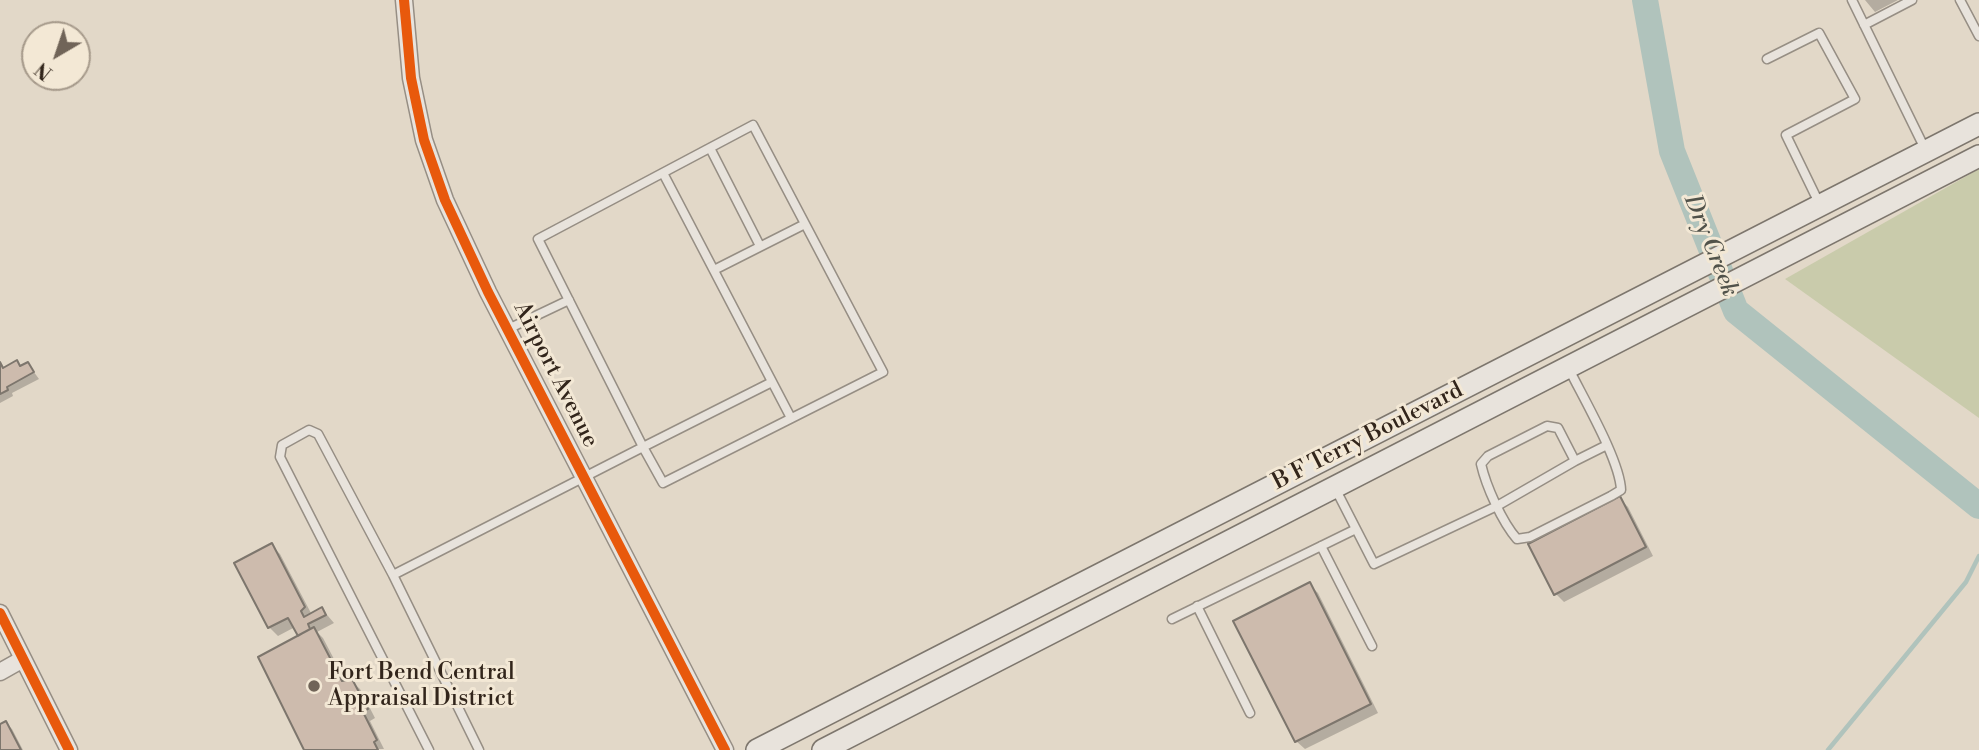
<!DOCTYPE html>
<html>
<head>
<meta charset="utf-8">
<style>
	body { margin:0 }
	#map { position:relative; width:1979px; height:750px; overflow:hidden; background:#e2d8c8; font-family:"Libre Bodoni",serif }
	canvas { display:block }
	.north { position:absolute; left:21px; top:21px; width:70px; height:70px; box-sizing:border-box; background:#f3e8d5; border:2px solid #a69a8b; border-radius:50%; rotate:219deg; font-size:19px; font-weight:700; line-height:28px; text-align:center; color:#32251b }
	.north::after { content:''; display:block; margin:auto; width:24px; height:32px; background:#706458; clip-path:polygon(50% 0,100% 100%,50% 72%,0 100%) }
</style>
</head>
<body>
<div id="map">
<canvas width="1979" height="750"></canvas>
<div class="north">N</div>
</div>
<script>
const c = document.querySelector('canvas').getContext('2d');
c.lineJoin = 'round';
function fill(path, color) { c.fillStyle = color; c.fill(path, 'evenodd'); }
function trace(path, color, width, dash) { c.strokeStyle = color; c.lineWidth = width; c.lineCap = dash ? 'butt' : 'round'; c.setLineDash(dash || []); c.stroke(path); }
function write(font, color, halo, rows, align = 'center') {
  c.font = font + ' "Libre Bodoni",serif'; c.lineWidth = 6; c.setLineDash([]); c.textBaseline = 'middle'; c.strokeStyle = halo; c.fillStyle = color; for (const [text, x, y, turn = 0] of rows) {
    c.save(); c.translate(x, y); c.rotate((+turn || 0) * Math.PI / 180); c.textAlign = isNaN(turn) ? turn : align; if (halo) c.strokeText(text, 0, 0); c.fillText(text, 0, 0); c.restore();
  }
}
fill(new Path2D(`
	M1979,169V418L1785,279Z`), '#c9cbab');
fill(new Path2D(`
	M1865,0H1898L1875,12Z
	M0,361L5,369L17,362L22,367L28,364L39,379L12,393L13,396L0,403Z
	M1620,499L1628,507L1653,556L1564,602L1556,594Z
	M271,545L280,554L312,615L322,609L334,623L317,632L323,638L346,682L351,681L360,689L375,718L370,721L384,749L306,750L301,637L295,627L278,636L269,627Z
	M1309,584L1318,593L1378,713L1305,749L1296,741Z
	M6,723L12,729L23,750H0V726Z`), '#0003');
trace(new Path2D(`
	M1828,750L1966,582L1979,556`), '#b0c3bc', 4.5);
trace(new Path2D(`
	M1645,0L1672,151L1736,311L1979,506`), '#b0c3bc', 26);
const building = new Path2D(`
	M17,360L20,366L28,362L34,372L7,387L8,390L0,394V362L3,368Z
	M1620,496L1646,547L1554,595L1528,544Z
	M272,543L305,607L301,611L304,617L322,607L326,615L308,624L310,629L298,636L288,618L268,628L234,563Z
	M1310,582L1371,704L1295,742L1233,621Z
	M314,627L342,681L352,679L368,709L363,712L377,740L374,742L378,750H304L258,657Z
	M6,721L21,750H0V724Z`);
fill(building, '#cdbbad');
trace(building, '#7d766d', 2);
const lane = new Path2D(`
	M1852,0L1926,151
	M1960,0L1979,36
	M1864,25L1912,0
	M1767,59L1819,33L1855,99L1786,135L1820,205
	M710,148L760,246
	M663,173L791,418
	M714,270L805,224
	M508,329L569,300
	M1568,367C1582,396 1620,460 1621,490L1611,496L1530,537L1517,539C1502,522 1486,486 1481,464L1488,456L1547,426L1558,428L1575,461L1607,445
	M1335,488L1374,564L1497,506L1575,461
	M1321,546L1372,646
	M393,575L643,447L538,239L753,125L883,372L663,483L643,447L772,382
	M1197,606L1250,713
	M1172,619L1356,529
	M429,750L280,457L282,445L309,430L318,434L393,575L479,750`);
const street = new Path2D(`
	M404,0L411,78L424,140L445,200L488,292L725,750
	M0,613L69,750
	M0,672L23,659`);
const secondary = new Path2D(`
	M757,750L1979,124
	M823,750L1979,156`);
trace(lane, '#968e84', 11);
trace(street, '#968e84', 19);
trace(secondary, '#7d766d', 24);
trace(lane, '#e8e3dc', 8);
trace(street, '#e8e3dc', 16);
trace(secondary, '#e8e3dc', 21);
trace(new Path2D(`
	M404,0L411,78L424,140L445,200L488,292L725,750
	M0,613L69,750`), '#e8590c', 10);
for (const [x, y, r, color] of [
	[314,686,7,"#706458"]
]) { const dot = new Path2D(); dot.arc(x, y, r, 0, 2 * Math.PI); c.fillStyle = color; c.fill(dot); trace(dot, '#f3e8d5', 2.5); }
write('23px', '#32251b', '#f3e8d5', [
	["Airport Avenue",555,375,63],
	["B F Terry Boulevard",1368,437,-27]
]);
write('23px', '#32251b', '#f3e8d5', [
	["Fort Bend Central",328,673],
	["Appraisal District",328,699]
], 'left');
write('italic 24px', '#51524a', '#f3e8d5', [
	["Dry Creek",1710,246,68]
]);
</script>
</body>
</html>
